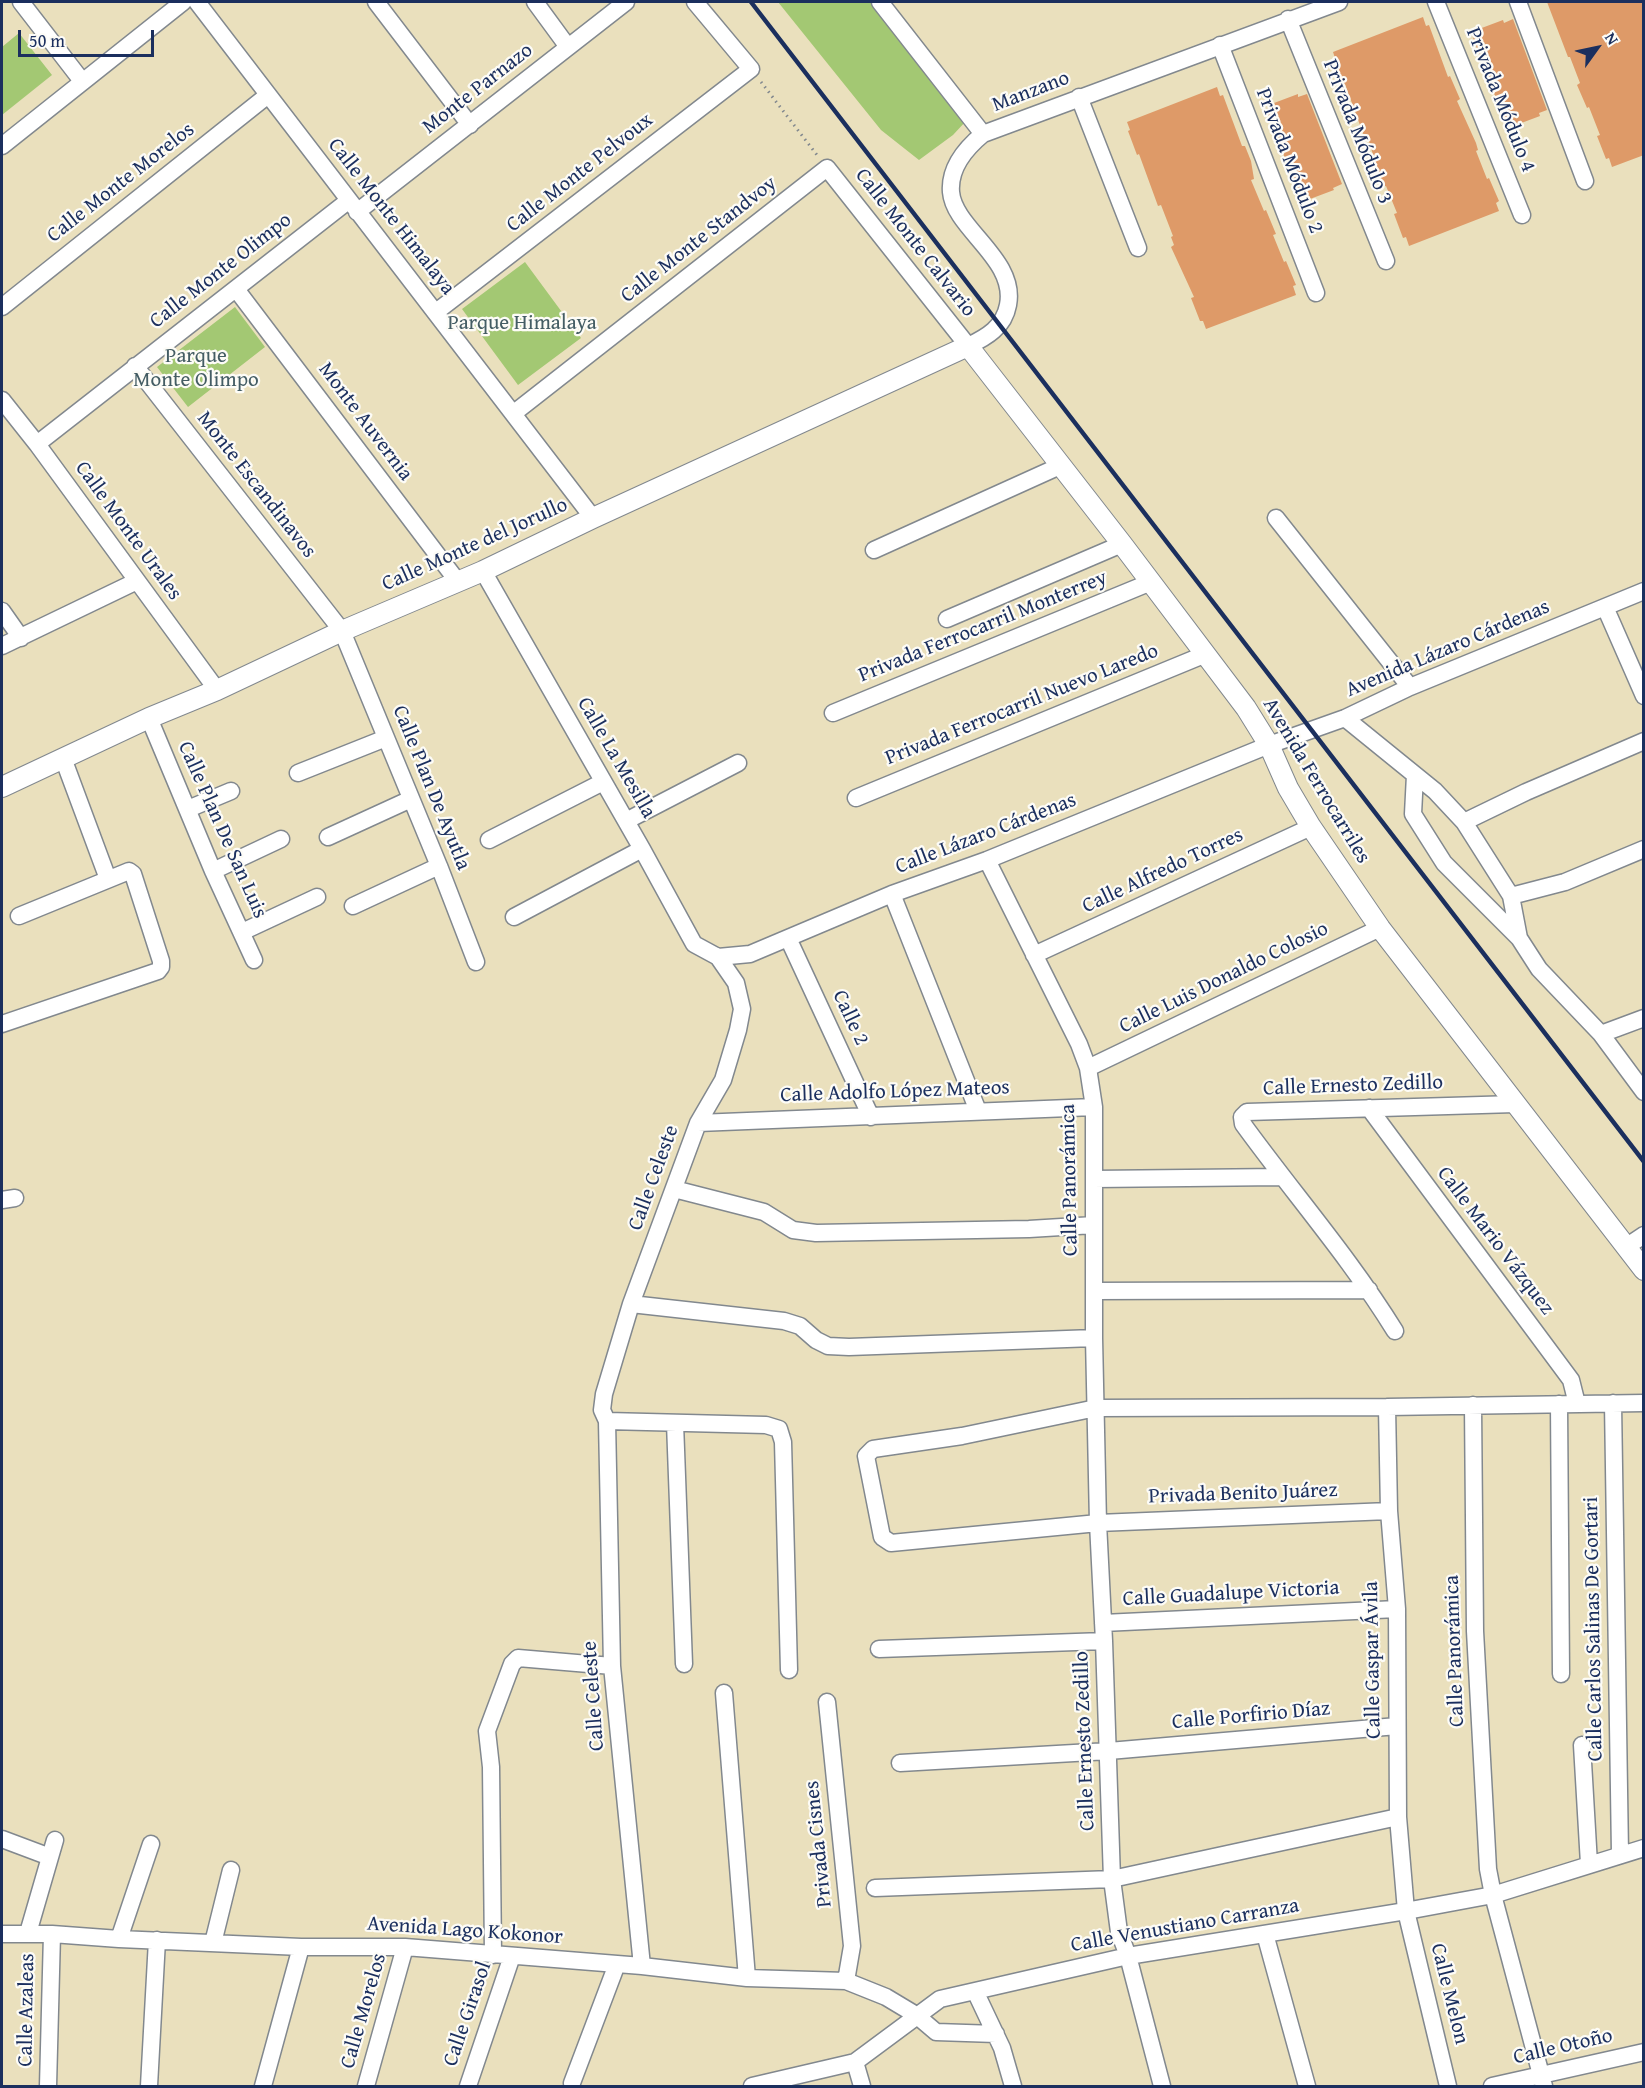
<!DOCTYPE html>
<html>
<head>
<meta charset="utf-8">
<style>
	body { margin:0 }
	#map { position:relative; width:1645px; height:2088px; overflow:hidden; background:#eae0bd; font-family:"Gentium Book Plus",serif }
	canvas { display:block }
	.frame { position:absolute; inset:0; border:3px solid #1b2f5e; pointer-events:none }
	.north { position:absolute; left:1567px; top:18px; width:60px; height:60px; -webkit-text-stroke:4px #fdfcf7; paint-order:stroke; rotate:57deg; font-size:16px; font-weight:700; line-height:24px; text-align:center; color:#1b2f5e }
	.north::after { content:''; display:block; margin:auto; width:21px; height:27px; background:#1b2f5e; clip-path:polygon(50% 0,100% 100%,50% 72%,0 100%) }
	.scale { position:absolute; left:18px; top:30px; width:136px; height:27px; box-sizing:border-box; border:3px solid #1b2f5e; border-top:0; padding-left:8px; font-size:18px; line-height:21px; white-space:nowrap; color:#1b2f5e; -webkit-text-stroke:4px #fdfcf7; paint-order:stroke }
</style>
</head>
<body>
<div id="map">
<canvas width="1645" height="2088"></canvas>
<div class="frame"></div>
<div class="north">N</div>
<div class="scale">50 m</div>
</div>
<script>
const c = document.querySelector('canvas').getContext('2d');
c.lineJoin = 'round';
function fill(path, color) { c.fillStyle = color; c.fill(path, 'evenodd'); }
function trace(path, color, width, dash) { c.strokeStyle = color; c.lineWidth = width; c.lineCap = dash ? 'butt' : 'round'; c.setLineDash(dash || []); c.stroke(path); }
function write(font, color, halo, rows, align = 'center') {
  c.font = font + ' "Gentium Book Plus",serif'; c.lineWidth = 4.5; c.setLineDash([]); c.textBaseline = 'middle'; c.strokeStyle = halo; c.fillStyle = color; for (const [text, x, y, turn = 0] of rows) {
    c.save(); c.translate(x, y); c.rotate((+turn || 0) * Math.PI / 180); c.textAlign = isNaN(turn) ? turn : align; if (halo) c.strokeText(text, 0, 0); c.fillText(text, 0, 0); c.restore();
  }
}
fill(new Path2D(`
	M778,2H873L966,121L953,135L919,160L881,130Z
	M19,33L52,75L2,115V47Z
	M525,262L581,338L518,385L462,309Z
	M235,307L265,347L188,407L157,367Z`), '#a3c873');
fill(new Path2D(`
	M1547,2H1644V155L1612,167L1609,158L1606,159L1597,136L1600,135L1589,107L1587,108L1577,85L1580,83L1570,57H1568Z
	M1423,17L1426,26L1429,25L1448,77L1450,76L1460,99L1457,101L1476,143L1478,150L1476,151L1487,179L1489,178L1499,201L1496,203L1499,211L1409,246L1406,237L1403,238L1394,214L1397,213L1386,186L1383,187L1367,135L1364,136L1345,84L1342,85L1333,62L1336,61L1333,52Z
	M1513,19L1547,110L1539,113L1540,116L1516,125L1515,122L1506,125L1472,35L1480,31L1479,29L1503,20L1504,23Z
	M1217,87L1220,96L1223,95L1242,146H1245L1251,161L1254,179L1251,180L1264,211L1266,210L1276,234L1273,235L1284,262L1286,261L1296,285L1293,286L1296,295L1206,329L1203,321H1200L1191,298L1194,297L1171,247L1174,245L1171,237L1173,236L1161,205L1158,206L1139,154L1137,155L1128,131L1130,130L1127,122Z
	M1298,94V97L1307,94L1342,184L1333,188L1334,190L1310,199V196L1301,200L1266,109L1275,106L1274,103Z`), '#de9a68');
const minor = new Path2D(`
	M21,2L82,81
	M197,2L593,518
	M376,2L470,125
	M535,2L568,47
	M880,2L983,134
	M1436,2L1522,215
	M1518,2L1585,181
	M1288,19L1386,261
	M1220,45L1316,293
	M1079,97L1138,248
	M2,146L183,2
	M357,212L626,2
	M236,289L458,582
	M2,307L268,95
	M436,312L751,69L695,2
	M135,366L342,631L439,866L476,962
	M2,400L37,444L217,690
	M514,413L827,168L968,346C987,337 1004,327 1008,305C1017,259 954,229 951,192C949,167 966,148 983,134L1339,2
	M37,444L348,201
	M1276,518L1410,687
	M874,550L1062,465
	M483,571L642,849L694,944L718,957L736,983L742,1009L738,1030L723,1080L698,1123L631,1304L604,1394L602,1410L607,1421L612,1666L642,1966
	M1605,607L1644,696
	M2,611L21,638
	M947,619L1122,544
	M2,646L137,581
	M833,713L1151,582
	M149,718L213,871L254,960
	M1345,718L1435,791L1464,822L1511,896L1519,938L1539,969L1601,1034L1644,1092
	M63,758L108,879
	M298,773L386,738
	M1415,775L1413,814L1444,863L1519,938
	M856,798L1206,654
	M188,809L231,791
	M626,821L738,763
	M1464,822L1526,792L1644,741
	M328,837L411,799
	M489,840L603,782
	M987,860L1079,1044L1088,1068L1094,1107V1338L1098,1523L1104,1641L1112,1879L1119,1932L1128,1956L1162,2086
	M213,871L281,839
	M892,894L978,1111
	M1511,896L1565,882L1644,849
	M353,906L439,866
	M514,917L642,849
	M242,932L317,897
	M788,938L871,1117
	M1034,955L1311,827
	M718,957L750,954L892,894L987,860L1269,745L1345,718L1410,687L1644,591
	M2,1024L158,971L161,967V961L133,874L129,871L19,916
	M1601,1034L1644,1018
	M1088,1068L1380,928
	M1369,1108L1571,1380L1577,1404
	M698,1123L1094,1107
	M1094,1179L1281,1177
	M674,1189L764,1212L793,1230L816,1233L1029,1229L1094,1225
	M2,1200L15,1198
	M1626,1247L1644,1235
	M1094,1291L1369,1290
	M631,1304L784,1321L800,1326L816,1340L828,1346L849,1347L1094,1338
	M1395,1331C1350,1258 1293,1193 1243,1124L1242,1117L1247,1112L1515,1104
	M1613,1403L1620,1854
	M1559,1404L1561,1674
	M1473,1405L1475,1631L1488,1869L1493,1895L1544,2086
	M1387,1407L1389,1511L1397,1609L1398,1817L1406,1911L1448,2086
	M607,1421L766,1425L779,1429L783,1442L789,1670
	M675,1423L684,1664
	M1389,1511L1098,1523L891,1543L882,1537L866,1456L873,1449L962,1436L1096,1408L1387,1407L1644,1403
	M1103,1623L1397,1609
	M879,1649L1104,1641
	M724,1693L747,1978
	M827,1702L852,1946L846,1981
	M1582,1745L1589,1864
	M900,1763L1109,1751L1397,1726
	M2,1839L50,1857
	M875,1888L1112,1879L1398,1817
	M28,1933L55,1840
	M2,1934H52L119,1939L301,1947H405L642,1966L747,1978L846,1981L886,1997L916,2015L936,2032L996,2034
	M1265,1934L1307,2086
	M119,1939L151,1844
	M213,1943L231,1870
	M493,1955L491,1767L487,1731L512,1664L518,1658L612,1666
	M975,1991L1002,2048L1013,2086
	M855,2062L862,2086
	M572,2083L617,1964
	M48,2086L52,1934
	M149,2086L157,1940
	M263,2086L301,1947
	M366,2086L405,1947
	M468,2086L512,1956
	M752,2086L855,2062L940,1999L1128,1956L1406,1911L1493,1895L1644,1848
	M1492,2086L1644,2052`);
const tertiary = new Path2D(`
	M2,787L149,718L217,690L342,631L483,571L593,518L968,346L1122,544L1246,708L1269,745L1288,788L1311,827L1380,928L1644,1270`);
trace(minor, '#82888e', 19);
trace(tertiary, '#82888e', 22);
trace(new Path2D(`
	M761,82L817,155`), '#82888e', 3, [1.5, 4.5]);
trace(minor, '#fff', 16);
trace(tertiary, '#fff', 20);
trace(new Path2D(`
	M751,2L1644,1162`), '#1b2f5e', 4.5);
write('21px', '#1b2f5e', '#fdfcf7', [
	["Monte Parnazo",478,89,-38],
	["Manzano",1031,92,-21],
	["Privada Módulo 4",1500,100,68],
	["Privada Módulo 3",1357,132,68],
	["Privada Módulo 2",1289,161,69],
	["Calle Monte Pelvoux",580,173,-38],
	["Calle Monte Morelos",121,183,-38],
	["Calle Monte Himalaya",391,217,52],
	["Calle Monte Standvoy",699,240,-38],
	["Calle Monte Calvario",915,243,52],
	["Calle Monte Olimpo",221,271,-38],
	["Monte Auvernia",365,422,53],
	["Monte Escandinavos",256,485,52],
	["Calle Monte Urales",128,531,54],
	["Calle Monte del Jorullo",475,545,-24],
	["Privada Ferrocarril Monterrey",983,627,-22],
	["Avenida Lázaro Cárdenas",1448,649,-23],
	["Privada Ferrocarril Nuevo Laredo",1022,705,-22],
	["Calle La Mesilla",616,758,60],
	["Avenida Ferrocarriles",1316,781,59],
	["Calle Plan De Ayutla",431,788,68],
	["Calle Plan De San Luis",222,830,66],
	["Calle Lázaro Cárdenas",986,834,-21],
	["Calle Alfredo Torres",1163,871,-25],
	["Calle Luis Donaldo Colosio",1224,978,-26],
	["Calle 2",850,1018,65],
	["Calle Ernesto Zedillo",1353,1086,-2],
	["Calle Adolfo López Mateos",895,1092,-2],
	["Calle Celeste",654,1178,-70],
	["Calle Panorámica",1070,1180,-91],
	["Calle Mario Vázquez",1495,1241,53],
	["Privada Benito Juárez",1243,1494,-2],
	["Calle Guadalupe Victoria",1231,1594,-3],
	["Calle Carlos Salinas De Gortari",1594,1629,-91],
	["Calle Panorámica",1455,1651,-92],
	["Calle Gaspar Ávila",1373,1660,-91],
	["Calle Celeste",594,1696,-94],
	["Calle Porfirio Díaz",1251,1716,-5],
	["Calle Ernesto Zedillo",1085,1741,-92],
	["Privada Cisnes",819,1844,-96],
	["Calle Venustiano Carranza",1185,1926,-10],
	["Avenida Lago Kokonor",465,1931,4],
	["Calle Melon",1449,1994,76],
	["Calle Azaleas",27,2010,-89],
	["Calle Morelos",364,2011,-74],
	["Calle Girasol",468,2014,-71],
	["Calle Otoño",1563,2047,-13]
]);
write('21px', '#445d64', '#fdfcf7', [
	["Parque Himalaya",522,324],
	["Parque",196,357],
	["Monte Olimpo",196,381]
]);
</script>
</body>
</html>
